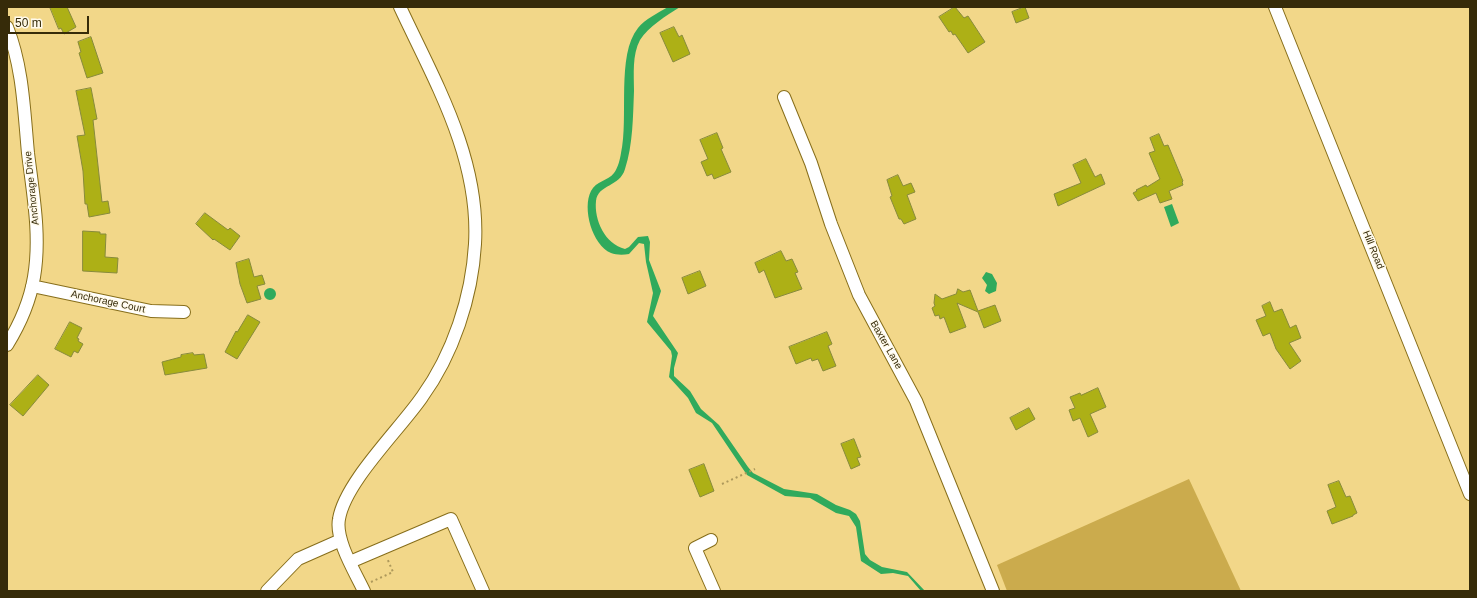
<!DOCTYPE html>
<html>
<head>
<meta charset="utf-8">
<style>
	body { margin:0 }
	#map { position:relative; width:1477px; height:598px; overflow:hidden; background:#f2d789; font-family:Helvetica,sans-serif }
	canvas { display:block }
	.frame { position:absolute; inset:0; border:8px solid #362b09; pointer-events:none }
	.scale { position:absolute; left:8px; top:16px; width:81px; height:18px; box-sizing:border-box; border:2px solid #362b09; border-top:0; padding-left:5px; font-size:12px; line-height:14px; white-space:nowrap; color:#362b09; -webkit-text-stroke:3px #fffaeb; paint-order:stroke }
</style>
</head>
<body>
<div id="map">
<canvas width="1477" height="598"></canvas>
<div class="frame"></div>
<div class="scale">50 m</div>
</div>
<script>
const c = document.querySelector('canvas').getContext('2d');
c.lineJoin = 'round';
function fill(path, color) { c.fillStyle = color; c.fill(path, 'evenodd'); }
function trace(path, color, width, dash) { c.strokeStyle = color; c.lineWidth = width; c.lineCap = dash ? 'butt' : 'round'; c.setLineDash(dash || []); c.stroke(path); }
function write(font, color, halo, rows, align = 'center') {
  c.font = font + ' Helvetica,sans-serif'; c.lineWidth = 3; c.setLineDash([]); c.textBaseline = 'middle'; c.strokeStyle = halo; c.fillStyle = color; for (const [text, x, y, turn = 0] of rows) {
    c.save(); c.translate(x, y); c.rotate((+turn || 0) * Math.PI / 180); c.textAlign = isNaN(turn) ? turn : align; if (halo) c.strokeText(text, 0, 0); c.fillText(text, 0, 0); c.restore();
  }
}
fill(new Path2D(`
	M1189,479L1241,591H1007L997,565Z`), '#cbab4d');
fill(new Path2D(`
	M668,7H680C667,15 648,27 640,40C632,55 634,74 634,91C633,116 633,145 625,169C620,187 598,184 596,201C594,220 605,244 625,249L629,247L638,237L648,236L650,242L649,260L661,291L653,316L678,353L674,368V376L690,391L701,409L719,425L748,467L753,473L784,489L817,494L836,505L850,510L856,514L860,521L865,554L870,560L882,567L907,572L925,591H921L908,576L893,573L881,574L861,561L856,527L849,516L836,513L810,498L785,496L747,475L712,423L696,413L688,398L669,377L672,356L671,351L647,322L653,293L646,262L644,244L639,243L629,254C623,255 616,255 611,253C592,245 582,208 591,191C596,181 608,181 614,173C618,168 620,159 621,153C629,118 616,55 638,28C645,19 658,13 668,7Z
	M1172,204L1179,223L1171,227L1164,207Z
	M986,272L992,274L997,283L996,291L989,294L985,291L987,285L982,278Z
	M264 294a6 6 0 1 1 12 0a6 6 0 1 1-12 0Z`), '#30aa5c');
const building = new Path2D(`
	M50,7H67L76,27L64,34L61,28L59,29Z
	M955,7L964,18L968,16L985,42L968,53L955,34L953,35L951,31L949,32L939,17Z
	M1025,7L1029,18L1016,23L1012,12Z
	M674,27L679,37L682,35L690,54L673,62L660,33Z
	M91,37L103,73L87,78L79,53L81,52L78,42Z
	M91,88L97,119L93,120L102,202L108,201L110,213L89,217L87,204H85L83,171L77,136L85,135L76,91Z
	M717,133L723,148L721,149L731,172L714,179L712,174L707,176L701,162L708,159L700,140Z
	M1159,134L1164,146L1168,145L1183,181L1182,182L1183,185L1169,191L1172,199L1160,203L1156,193L1138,201L1133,193L1137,191L1136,190L1146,185L1147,187L1160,179L1149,153L1155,151L1150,138Z
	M1086,159L1095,177L1101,174L1105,184L1058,206L1054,194L1081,183L1073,165Z
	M898,175L903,186L911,183L915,192L907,195L916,219L904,224L901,219H899L890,197L892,196L887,180Z
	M205,213L228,230L230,228L240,236L230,250L214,239L213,240L196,224Z
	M83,231L100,232V234H106L105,257L118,258L117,273L83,271Z
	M781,251L786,261L792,259L798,272L795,273L802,289L775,298L764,270L759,273L755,263Z
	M249,259L254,277L262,275L265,284L257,286L261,299L247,303L240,284L236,263Z
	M700,271L706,286L688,294L682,278Z
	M958,289L963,292L970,290L978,311L995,305L1001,321L984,328L978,312L957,303L966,327L950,333L944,317L940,319L939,315L935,316L932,308L935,306L934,303L935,294L942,299L956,294Z
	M1270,302L1274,312L1282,309L1290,328L1296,325L1301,338L1289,343L1301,361L1290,369L1276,349L1270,333L1263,336L1256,320L1266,316L1262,306Z
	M248,315L260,322L237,359L225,352L236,331L237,332Z
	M70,322L82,328L77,338L79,339L78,341L83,344L78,353L74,351L71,357L55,349Z
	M827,332L832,344L828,346L836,366L823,371L818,359L812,361L811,358L796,364L789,347Z
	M193,353L194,355L204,354L207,368L165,375L162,362L181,357V355Z
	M38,375L49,385L23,416L10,405Z
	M1098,388L1106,407L1090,414L1098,432L1088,437L1080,418L1073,421L1069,410L1075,408L1070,397L1080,393L1081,395Z
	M1029,408L1035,419L1016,430L1010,418Z
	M854,439L861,457L857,458L860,465L851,469L841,444Z
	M704,464L714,491L700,497L689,470Z
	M1339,481L1346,497L1350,496L1357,513L1353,515V516L1332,524L1327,511L1336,507L1328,485Z`);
fill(building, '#adb016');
trace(building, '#878a3c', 1);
const minor = new Path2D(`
	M1275,7L1470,494
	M7,27C23,67 24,111 28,153C33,194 41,236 34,277C30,301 20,324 7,345
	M784,97L811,163L831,224L859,295L916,401L993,591
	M32,286L151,311L184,312
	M711,540L695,548L714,591
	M350,562L451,519L483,591
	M267,591L298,559L341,540
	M364,591C355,572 335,540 339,519C345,482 400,429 422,397C453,354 472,297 475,244C480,158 435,82 400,7`);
trace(minor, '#876e1b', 14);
trace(new Path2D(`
	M722,484L755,469
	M371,582L393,572L387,558`), '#ae995b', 2, [2, 3]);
trace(minor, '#fff', 12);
write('10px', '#362b09', '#fffaeb', [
	["Anchorage Drive",32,188,-96],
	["Hill Road",1373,250,68],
	["Anchorage Court",108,302,12],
	["Baxter Lane",886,345,60]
]);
</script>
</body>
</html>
